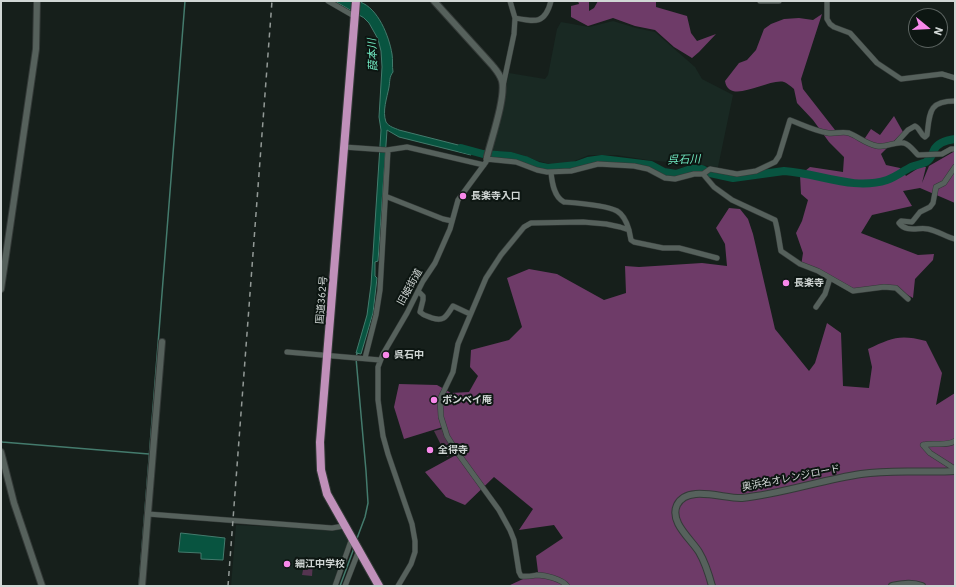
<!DOCTYPE html>
<html>
<head>
<meta charset="utf-8">
<style>
	body { margin:0 }
	#map { position:relative; width:956px; height:587px; overflow:hidden; background:#161f1b; font-family:"IBM Plex Sans",sans-serif }
	canvas { display:block }
	.frame { position:absolute; inset:0; border:2px solid #d1d7d5; pointer-events:none }
	.north { position:absolute; left:908px; top:8px; width:40px; height:40px; box-sizing:border-box; background:#0d1612; border:1px solid #5b6360; border-radius:50%; rotate:108deg; font-size:11px; font-weight:700; line-height:16px; text-align:center; color:#d1d7d5 }
	.north::after { content:''; display:block; margin:auto; width:14px; height:18px; background:#f888ea; clip-path:polygon(50% 0,100% 100%,50% 72%,0 100%) }
</style>
</head>
<body>
<div id="map">
<canvas width="956" height="587"></canvas>
<div class="frame"></div>
<div class="north">N</div>
</div>
<script>
const c = document.querySelector('canvas').getContext('2d');
c.lineJoin = 'round';
function fill(path, color) { c.fillStyle = color; c.fill(path, 'evenodd'); }
function trace(path, color, width, dash) { c.strokeStyle = color; c.lineWidth = width; c.lineCap = dash ? 'butt' : 'round'; c.setLineDash(dash || []); c.stroke(path); }
function write(font, color, halo, rows, align = 'center') {
  c.font = font + ' "IBM Plex Sans","Noto Sans JP",sans-serif'; c.lineWidth = 4; c.setLineDash([]); c.textBaseline = 'middle'; c.strokeStyle = halo; c.fillStyle = color; for (const [text, x, y, turn = 0] of rows) {
    c.save(); c.translate(x, y); c.rotate((+turn || 0) * Math.PI / 180); c.textAlign = isNaN(turn) ? turn : align; if (halo) c.strokeText(text, 0, 0); c.fillText(text, 0, 0); c.restore();
  }
}
fill(new Path2D(`
	M613,21L636,28L655,32L695,67L702,79L733,95L718,167L648,160L616,155H589L572,162L554,165L535,160L522,155L510,152L491,151L509,73L545,79L548,75L557,29L561,22L589,27Z
	M236,525L343,530L349,542L334,586H231Z`), '#192923');
fill(new Path2D(`
	M442,429L444,435L454,453L447,457L434,431Z
	M299,561L313,562L312,576L302,575L303,570H298Z`), '#543450');
fill(new Path2D(`
	M578,1H589V11L594,8L598,1H656V7L687,16L691,33L697,41L716,34L699,52L692,58L674,47L655,30L635,26L613,18L588,26L571,17V6L579,4Z
	M822,14L801,79L803,89L835,130L863,141L871,129L880,135L894,116L903,132L881,154L886,165L900,168L906,176L920,167H926L922,183L929,166L955,151V203L920,188L903,191L912,206L872,215L861,233L918,255L934,254L933,260L915,279L913,298L893,287L853,291L822,273L801,266L803,253L796,233L802,221L808,200L801,194L800,175L810,167L843,172L844,157L829,142L813,120L797,103L794,89C792,87 787,83 784,82C768,78 729,106 725,81L739,63L747,60L756,50L764,29L771,24L784,19L799,18L813,20Z
	M729,208L740,209L748,219L753,234L775,329L809,371L815,363L827,323L841,333L843,386L869,388L872,367L868,349C892,338 899,334 926,341L942,373L936,405L955,393V586H508L538,572L536,556L563,538L554,525L519,530L533,509L494,477L465,505L446,497L425,472L456,455L446,426L404,439L394,407L399,384L437,385L451,393L469,392L478,376L470,367L471,350L509,340L522,327L507,278L529,269L557,274L604,300L626,293L625,266L639,267L702,263L727,266L725,244L716,228Z`), '#6e3b68');
const water = new Path2D(`
	M335,1C343,1 353,0 360,2C378,8 389,36 392,54C393,60 392,66 393,72C389,77 390,82 389,87C387,98 382,111 386,122C389,127 395,128 399,130L470,148L471,155L399,137L387,130L378,261L375,262V276L377,278L373,313L361,354L356,353L367,315L371,285L381,130L379,117L382,67L381,51L378,39L369,23L364,18Z
	M181,533L225,538L223,560L201,559V553L179,552Z`);
fill(water, '#085440');
trace(water, '#447b6d', 1);
trace(new Path2D(`
	M1,440L2,442L149,454
	M356,541L365,517L368,503L366,471L356,358L357,353
	M139,586L185,1
	M340,586L354,548`), '#447b6d', 1.5);
trace(new Path2D(`
	M461,148L483,154L511,156L525,160L538,166L548,168L577,165L588,161L602,159L651,165L664,172L676,174L691,169H702L710,173L733,178L784,171C819,173 853,191 887,180C896,177 903,171 911,167C916,165 922,164 926,162C931,159 932,155 934,150C938,142 947,140 955,139`), '#085440', 8);
const minor = new Path2D(`
	M328,1L354,16
	M760,1H779
	M827,1V19L830,24L834,27L850,33L877,63L901,79L942,74L955,78
	M515,18C536,22 545,24 551,1
	M503,86L514,34L515,18L510,1
	M897,142L908,130L915,126C920,128 920,134 925,137L927,135C930,113 928,101 955,101
	M344,147L387,150L407,147L484,165
	M486,159L516,162L537,170L547,172L571,171L598,164L634,166L648,169L665,178L675,179L694,174H703L710,169L737,174L756,171L775,162L779,156L790,120C803,125 815,131 828,133C835,134 842,131 849,133C859,137 866,144 877,146C887,148 895,141 904,143C909,144 914,151 918,155L942,154L951,149H955
	M955,167L944,183L936,187L933,203L930,207L920,212L912,222L901,221L899,223C906,233 919,227 928,229C938,231 946,237 955,239
	M551,172C552,183 554,197 564,202C577,203 606,205 617,211C624,215 627,223 629,230L620,227L606,224L583,222L531,223L524,227L501,255L486,278L458,344L453,372L440,399L441,417L447,436L457,452L499,510L510,530L514,540L519,572L521,576C527,577 531,576 537,575C545,575 562,579 567,586
	M703,174L714,187L732,200L775,220C778,230 779,241 781,251L800,264L818,271L853,291L884,287L896,288L908,299
	M385,196L443,219L452,221
	M629,230L631,240L634,242L663,248H679L717,258
	M418,291L423,296V300L420,312C424,316 427,316 432,318C445,322 446,316 453,306L470,314
	M816,307L825,294L830,278
	M287,352L380,360
	M365,358L376,315L380,290L388,150
	M923,445L930,453L955,469
	M923,445C934,442 945,447 955,441
	M148,514L332,528L344,526
	M335,586L352,538
	M345,586L359,550
	M398,586L411,564L415,552V541L412,524L388,454L383,436L378,400V367L383,354L407,313L423,281L435,263L450,229L458,200L486,162L487,157`);
const tertiary = new Path2D(`
	M434,1L492,65C496,70 500,74 502,81C506,97 491,140 487,157
	M1,289L36,49L37,1
	M1,452L14,503L42,586
	M142,586L162,342
	M712,586C709,575 705,562 699,552C691,539 669,522 677,505C687,484 724,499 742,498C782,494 821,480 861,474C892,469 924,473 955,471
	M892,586C903,584 911,582 922,586`);
const trunk = new Path2D(`
	M356,1L320,442L321,470L327,494L379,586`);
trace(minor, '#343a38', 6);
trace(tertiary, '#343a38', 8);
trace(trunk, '#343a38', 10);
trace(minor, '#56615c', 5);
trace(tertiary, '#56615c', 6);
trace(trunk, '#c090ba', 8);
trace(new Path2D(`
	M228,586L272,1`), '#939a97', 1.5, [5, 5]);
for (const [x, y, r, color] of [
	[463,196,4,"#f888ea"],
	[786,283,4,"#f888ea"],
	[386,355,4,"#f888ea"],
	[434,400,4,"#f888ea"],
	[430,450,4,"#f888ea"],
	[287,564,4,"#f888ea"]
]) { const dot = new Path2D(); dot.arc(x, y, r, 0, 2 * Math.PI); c.fillStyle = color; c.fill(dot); trace(dot, '#0d1612', 1.5); }
write('bold 10px', '#d1d7d5', '#0d1612', [
	["長楽寺入口",471,196],
	["長楽寺",794,283],
	["呉石中",394,355],
	["ボンベイ庵",442,400],
	["全得寺",438,450],
	["細江中学校",295,564]
], 'left');
write('10px', '#d1d7d5', '#0d1612', [
	["旧姫街道",410,287,-61],
	["国道362号",322,300,-85],
	["奥浜名オレンジロード",791,478,-11]
]);
write('italic 11px', '#72ecc4', '#0d1612', [
	["葭本川",373,55,-93],
	["呉石川",684,160,-2]
]);
</script>
</body>
</html>
